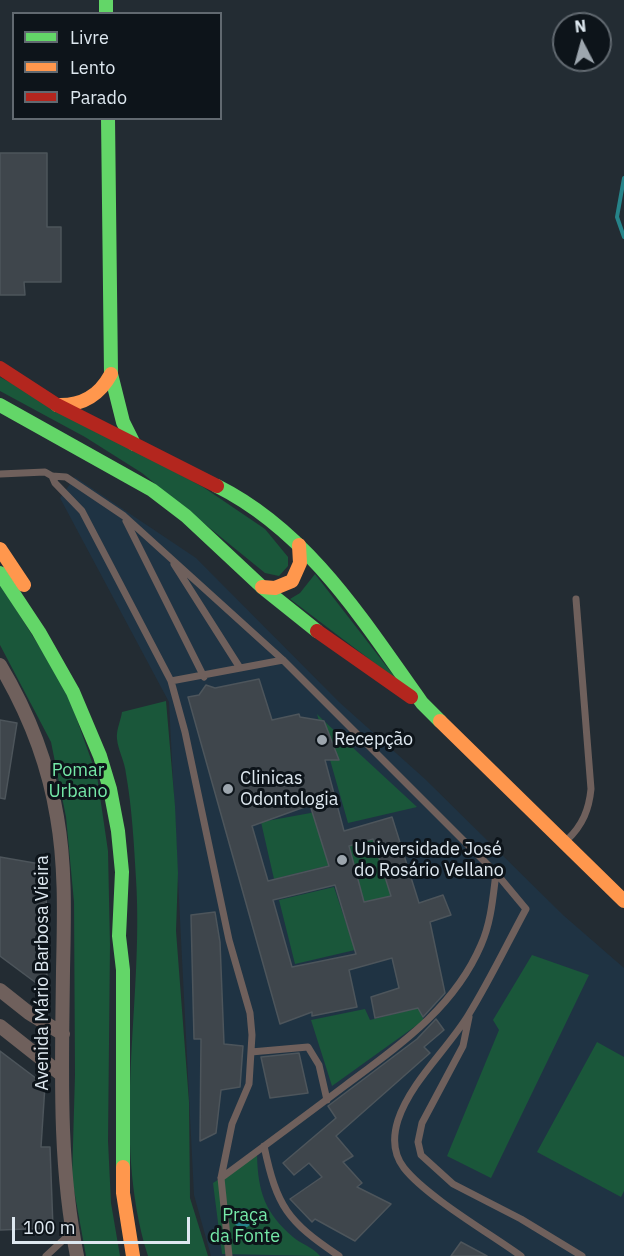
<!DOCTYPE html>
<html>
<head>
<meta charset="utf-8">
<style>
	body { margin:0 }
	#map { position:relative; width:624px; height:1256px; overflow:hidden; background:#232c33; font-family:"IBM Plex Sans",sans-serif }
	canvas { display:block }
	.legend { position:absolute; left:12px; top:12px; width:210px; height:108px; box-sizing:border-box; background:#0d141a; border:2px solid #616970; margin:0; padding:8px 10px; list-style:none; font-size:18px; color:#dee8f0 }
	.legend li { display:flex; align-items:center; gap:12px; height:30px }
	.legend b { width:30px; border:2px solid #616970 }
	.north { position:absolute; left:552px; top:12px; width:60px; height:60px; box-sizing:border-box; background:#0d141a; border:2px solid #616970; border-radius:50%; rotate:354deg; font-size:16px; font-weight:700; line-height:24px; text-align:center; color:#dee8f0 }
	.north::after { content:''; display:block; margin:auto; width:21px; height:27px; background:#9da6ae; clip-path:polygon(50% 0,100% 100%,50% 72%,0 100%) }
	.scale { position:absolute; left:12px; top:1217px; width:178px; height:27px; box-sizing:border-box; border:3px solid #dee8f0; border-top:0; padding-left:8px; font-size:18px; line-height:21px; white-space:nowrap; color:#dee8f0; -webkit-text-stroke:4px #0d141a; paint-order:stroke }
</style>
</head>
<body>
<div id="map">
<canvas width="624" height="1256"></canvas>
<ul class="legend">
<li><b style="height:8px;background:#63d668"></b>Livre</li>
<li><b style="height:8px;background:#ff974d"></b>Lento</li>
<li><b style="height:8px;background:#b3261e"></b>Parado</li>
</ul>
<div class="north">N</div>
<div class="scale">100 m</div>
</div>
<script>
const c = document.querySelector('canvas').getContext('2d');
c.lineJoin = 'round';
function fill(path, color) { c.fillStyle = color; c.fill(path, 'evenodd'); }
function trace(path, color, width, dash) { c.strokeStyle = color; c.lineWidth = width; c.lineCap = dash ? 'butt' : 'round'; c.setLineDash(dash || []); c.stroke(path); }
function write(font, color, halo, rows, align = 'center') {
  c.font = font + ' "IBM Plex Sans",sans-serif'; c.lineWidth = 6; c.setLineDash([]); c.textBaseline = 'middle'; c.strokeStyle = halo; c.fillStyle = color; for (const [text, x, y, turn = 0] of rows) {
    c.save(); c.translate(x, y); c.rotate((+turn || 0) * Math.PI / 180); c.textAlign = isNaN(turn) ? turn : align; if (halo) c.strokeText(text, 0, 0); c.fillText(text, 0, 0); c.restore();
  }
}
fill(new Path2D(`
	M75,477L196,558L339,702L425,779L563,915L624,968V1256H211L194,1195L169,702L60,498Z`), '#1f3343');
fill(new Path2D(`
	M0,377L203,487L265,529L288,557V566L279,576L265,573L142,473L85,437L0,391Z
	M315,574L398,681L290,599L300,593Z
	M0,584L66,689L97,776L108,851L110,945L108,1141L111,1203L120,1256H86L72,1179L75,1075L74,902L66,817L51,742L0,645Z
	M166,701L175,806L178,873L176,931L189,1102L190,1198L208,1256H148C110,1134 144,1004 136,879C134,844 132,808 126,774C125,762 118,750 117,739C116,730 121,720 122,712Z
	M317,714L324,721L417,807L348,823Z
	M316,812L330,865L274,879L261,822Z
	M373,839L391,896L364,902L349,846Z
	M334,887L355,950L295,964L279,900Z
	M532,955L589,975L491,1178L447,1156L499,1030L493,1020Z
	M418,1008L424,1020L332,1086L311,1020L365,1009L370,1020Z
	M597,1042L624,1057V1191L621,1197L537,1152Z
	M257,1155C258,1192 265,1213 293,1237C301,1244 313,1247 320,1256L222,1254L213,1183Z`), '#1a573a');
fill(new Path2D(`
	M233 1218a10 10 0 1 1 20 0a10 10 0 1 1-20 0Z`), '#268389');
trace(new Path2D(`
	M624,178L617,217L624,237`), '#268389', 4);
const building = new Path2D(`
	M0,153H47V227H61V282H24L25,295H0Z
	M259,679L272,720L299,714L300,717L324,721L339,760H325L344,831L392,817L419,903L443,895L451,915L430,922L445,993L423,1017L418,1008L375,1018L371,997L399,988L392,958L349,970L357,1007L312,1016V1012L280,1024L188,697L199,695L206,685L215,688ZM310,805L329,866L268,881L252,826ZM373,839L391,896L364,902L349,846ZM335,885L356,954L292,967L273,900Z
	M0,720L17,723L5,799L0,798Z
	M0,857L46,865L47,991L0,956Z
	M215,912L220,942L224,1044L243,1046L240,1087L221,1090L216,1133L200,1141L201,1039H194L191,915Z
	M436,1019L444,1030L424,1047L430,1053L336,1136L353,1156L343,1162L362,1183L357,1187L391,1204L355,1241L315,1219L312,1222L290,1199L322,1177L309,1163L294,1175L283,1163L336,1118L328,1106L417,1039Z
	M0,1051L45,1085L41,1147H50L53,1228L0,1230Z
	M299,1053L308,1093L270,1098L261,1057Z
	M461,1242L487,1256H451Z`);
fill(building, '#3f464c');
trace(building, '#4d555b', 1.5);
trace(new Path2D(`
	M0,474L45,472L52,476L66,477L124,516L283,660L496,873L526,909C507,944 490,980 469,1014C448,1049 411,1081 398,1120C393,1136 393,1154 404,1168C427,1197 489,1233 521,1256
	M52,476L55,483L82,511L171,681L185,732L229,940L250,1013L252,1035L249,1084L232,1124L221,1178L229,1256
	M126,521L204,677
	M174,564L240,668
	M171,681L283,660
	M567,840C583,825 589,809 591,789L576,599
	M469,1017L463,1046L422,1123L418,1142L421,1155L453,1184L521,1219L582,1256
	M251,1052L308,1047L319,1065L327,1100
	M264,1146C277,1207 287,1221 339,1256
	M221,1178C263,1147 305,1116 346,1085C400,1045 454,1008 481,945C491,923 493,897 496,873
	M46,1256L72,1232`), '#6f605c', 7);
trace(new Path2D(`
	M0,665C28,712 48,762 57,817C66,868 64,920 63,971C62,1066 58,1162 77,1256
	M0,990L29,1013L63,1034
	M0,1026L62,1075`), '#6f605c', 14);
trace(new Path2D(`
	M106,0V14
	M108,118L111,374L123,422L134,444
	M0,405L152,490L186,516L262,587L317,631
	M217,486C309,532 364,622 422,703L440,721
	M0,573L39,632L73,692L100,756L110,789L118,831L122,872L119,936L123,970V1167`), '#63d668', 14);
trace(new Path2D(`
	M57,405C82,406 99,396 111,374
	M0,549L24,585
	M262,587L275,588L292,581L300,563L299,545
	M440,721L624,901
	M123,1167V1193L133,1256`), '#ff974d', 14);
trace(new Path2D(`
	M0,368L57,405L217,486
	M317,631L411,697`), '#b3261e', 14);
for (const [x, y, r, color] of [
	[322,740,6,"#9da6ae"],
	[228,789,6,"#9da6ae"],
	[342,860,6,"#9da6ae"]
]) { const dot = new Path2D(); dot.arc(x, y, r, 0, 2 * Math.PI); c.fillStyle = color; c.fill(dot); trace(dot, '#0d141a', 2); }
write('18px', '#dee8f0', '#0d141a', [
	["Recepção",334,740],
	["Clinicas",240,779],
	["Odontologia",240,800],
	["Universidade José",354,850],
	["do Rosário Vellano",354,871]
], 'left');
write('18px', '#75e9a8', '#0d141a', [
	["Pomar",78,771],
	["Urbano",78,792],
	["Praça",245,1216],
	["da Fonte",245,1237]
]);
write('18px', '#dee8f0', '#0d141a', [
	["Avenida Mário Barbosa Vieira",43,973,-90]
]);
</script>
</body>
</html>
